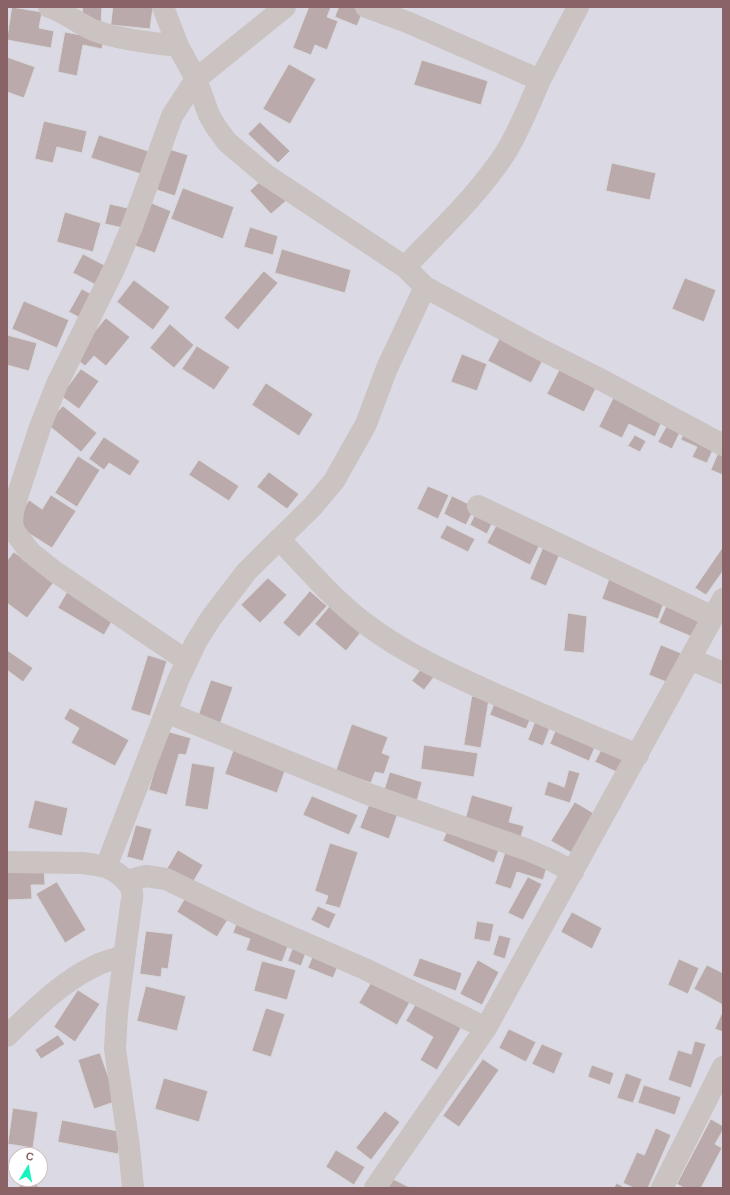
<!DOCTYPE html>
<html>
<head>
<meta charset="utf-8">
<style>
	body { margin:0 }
	#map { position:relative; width:730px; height:1195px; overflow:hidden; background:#f4f6f8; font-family:Helvetica,sans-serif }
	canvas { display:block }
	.frame { position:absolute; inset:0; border:8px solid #896365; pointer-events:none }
	.north { position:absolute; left:8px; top:1147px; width:40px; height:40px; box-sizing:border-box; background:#fff; border:1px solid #d0c1c1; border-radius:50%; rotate:10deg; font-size:11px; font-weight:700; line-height:16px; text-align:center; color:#896365 }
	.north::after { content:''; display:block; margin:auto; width:14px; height:18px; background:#17f5bf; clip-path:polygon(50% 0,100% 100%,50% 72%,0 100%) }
</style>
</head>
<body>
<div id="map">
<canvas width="730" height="1195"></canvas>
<div class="frame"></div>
<div class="north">С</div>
</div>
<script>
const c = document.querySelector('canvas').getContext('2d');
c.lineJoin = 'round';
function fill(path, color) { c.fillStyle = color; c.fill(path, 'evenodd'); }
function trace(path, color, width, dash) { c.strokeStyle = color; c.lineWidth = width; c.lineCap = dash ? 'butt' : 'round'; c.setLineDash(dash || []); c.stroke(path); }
fill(new Path2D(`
	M7,7H723V1188H7ZM16,1155H40V1179H16Z`), '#dbdae4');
const building = new Path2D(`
	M12,7L42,12L39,28L54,31L51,48L7,40Z
	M83,7H102L101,25L82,23Z
	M113,7H153L150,29L111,25Z
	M309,7H331L327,17L338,21L327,50L315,45L311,55L293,48Z
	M339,7H353L363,11L357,26L335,17Z
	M65,32L104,39L102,49L83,45L77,76L58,72Z
	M7,57L35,67L24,98L7,92Z
	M422,60L488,81L481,105L414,85Z
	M289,64L316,79L290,124L263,109Z
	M44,121L87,131L82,153L57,147L53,163L35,159Z
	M260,122L290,151L278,163L248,134Z
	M99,135L148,151L141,174L91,158Z
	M169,149L188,155L175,196L157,190Z
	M612,163L656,173L650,200L606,191Z
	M265,177L286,201L271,214L250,191Z
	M183,188L234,207L223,239L171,219Z
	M149,202L171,211L155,253L133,245Z
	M110,204L132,209L128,229L105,224Z
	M65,212L101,223L93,252L57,242Z
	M250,227L278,236L273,255L244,247Z
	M282,249L351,270L345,293L275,273Z
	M83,254L110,268L100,287L73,273Z
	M264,271L278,283L238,330L224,318Z
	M685,278L716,290L704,322L672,309Z
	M134,280L170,307L153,330L117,302Z
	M82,289L95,296L82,319L69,312Z
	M24,301L69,320L57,348L12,329Z
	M106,318L130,337L106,366L94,356L85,366L74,357Z
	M170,324L194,345L174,368L150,348Z
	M7,335L37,343L29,371L7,365Z
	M501,336L544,358L531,383L488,361Z
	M197,346L230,367L214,390L182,369Z
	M462,354L487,364L477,391L451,382Z
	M563,363L599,382L584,412L547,394Z
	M81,369L99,381L79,409L61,396Z
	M266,383L313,414L299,436L252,405Z
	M617,391L662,421L655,437L629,424L622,438L599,427Z
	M63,406L97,433L81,452L47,424Z
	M668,424L681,430L672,449L658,442Z
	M685,431L715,445L707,463L692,457L697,447L681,440Z
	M635,435L646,441L640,452L628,446Z
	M104,437L140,461L130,476L109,463L104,470L89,459Z
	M720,449L723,450V475L711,470Z
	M78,456L100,470L77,507L55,493Z
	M199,460L239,486L229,501L189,475Z
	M269,472L299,494L287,509L257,487Z
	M428,486L449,495L438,519L417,509Z
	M51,495L76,511L52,548L14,524L29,500L42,509Z
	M452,496L475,507L466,525L444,514Z
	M478,509L495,517L487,534L470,525Z
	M500,519L542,540L530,565L487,543Z
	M447,525L475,539L468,552L440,538Z
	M545,543L562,549L546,586L530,579Z
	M723,547V571L706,595L695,588Z
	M14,552L54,582L27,618L7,603V561Z
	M610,577L666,597L658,619L602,599Z
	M268,578L287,595L260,623L241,605Z
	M69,589L115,616L104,635L58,608Z
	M310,591L327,606L299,637L283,623Z
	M669,600L705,615L695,638L659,623Z
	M330,606L361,632L346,651L315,624Z
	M568,613L587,616L584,653L564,651Z
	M661,645L681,653L669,683L649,675Z
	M7,650L33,668L23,682L7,670Z
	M148,655L167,661L150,716L131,710Z
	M425,664L437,673L424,690L412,681Z
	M211,680L233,687L220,724L198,717Z
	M472,696L489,699L481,748L464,745Z
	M496,699L533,713L526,729L490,715Z
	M70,708L129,740L115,766L71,743L79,728L64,719Z
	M537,717L552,722L543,746L528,740Z
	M352,724L388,737L382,753L390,756L384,774L375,772L371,783L336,771Z
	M558,725L597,742L589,761L550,744Z
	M166,731L191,738L186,755L179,754L167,795L149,790Z
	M424,745L478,753L474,777L421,769Z
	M604,745L630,757L621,774L595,762Z
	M235,746L287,765L277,793L225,774Z
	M192,763L215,767L208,810L185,806Z
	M569,770L580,773L570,803L544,795L548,781L564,787Z
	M390,772L422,782L417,801L384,791Z
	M472,795L513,807L509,822L524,826L521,837L465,821Z
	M312,796L358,815L349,835L303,815Z
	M35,800L68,808L62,836L28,828Z
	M371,800L399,810L389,839L360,828Z
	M575,802L595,814L572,853L551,841Z
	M136,825L152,829L143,861L127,857Z
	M450,825L500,847L494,863L443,841Z
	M330,843L358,852L340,908L325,904L328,896L315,891Z
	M507,847L549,860L543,880L517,872L511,889L495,884Z
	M178,850L203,865L192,884L167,869Z
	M44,868L45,885H31L32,899L7,900V870Z
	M528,877L542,884L523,920L508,913Z
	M57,882L86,930L65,943L36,894Z
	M189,892L230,916L217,937L177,912Z
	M318,906L336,914L329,929L311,920Z
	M572,912L602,928L592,949L561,932Z
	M238,920L291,938L282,962L246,950L250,939L233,933Z
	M477,921L494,924L490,942L474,939Z
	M146,931L173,934L168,969L162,968L161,977L140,974Z
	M499,935L511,938L505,959L493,955Z
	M295,942L308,947L301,966L288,961Z
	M315,951L340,961L333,978L308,968Z
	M420,958L462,973L456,991L413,976Z
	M679,959L699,968L688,994L668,985Z
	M478,960L499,972L482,1005L460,994Z
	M262,961L296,970L287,1000L254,991Z
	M707,965L723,973V1005L694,989Z
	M374,978L411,1000L397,1025L359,1003Z
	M146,986L186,996L177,1031L137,1021Z
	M78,990L100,1004L75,1042L54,1027Z
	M417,1002L461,1028L437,1070L420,1060L433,1037L406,1021Z
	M266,1008L285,1014L271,1057L252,1051Z
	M723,1011V1032L715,1029Z
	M509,1029L536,1042L526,1062L499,1048Z
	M58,1035L65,1044L41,1059L35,1050Z
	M695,1041L706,1044L691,1088L668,1080L678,1050L691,1054Z
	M542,1044L563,1053L554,1074L532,1064Z
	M100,1053L117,1101L94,1109L78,1060Z
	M483,1059L499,1070L459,1127L443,1116Z
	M592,1065L614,1073L610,1085L588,1077Z
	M626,1073L642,1079L633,1103L617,1098Z
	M164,1078L208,1091L199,1122L155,1109Z
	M644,1085L681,1097L675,1115L638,1103Z
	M13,1108L38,1112L33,1148L8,1144Z
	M385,1111L400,1122L371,1160L356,1148Z
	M711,1119L723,1126V1130L715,1144L722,1148L701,1188H684L677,1184Z
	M62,1120L123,1132L118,1154L58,1142Z
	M656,1128L671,1135L648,1188H634L623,1183L637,1152L644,1155Z
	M336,1150L365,1167L354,1185L326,1167Z
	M29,1179H32L39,1188H17Z
	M393,1179L411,1188H388Z
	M617,1183L625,1188H614Z`);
fill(building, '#bbaaab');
trace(building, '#d7d8d9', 1);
trace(new Path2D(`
	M49,7C65,12 77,23 93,30C116,39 153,43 178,46L196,79L209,115L216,127L227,142L266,175L405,267L425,287
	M163,7L178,46
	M366,7L407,22L540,80L578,7
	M405,267C439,231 477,196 504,155C519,132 529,105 540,80
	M478,506L713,617
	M279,539C306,567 332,598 363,622C403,653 450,674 495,694C543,715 590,735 638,755
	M690,659L723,673
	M187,661L54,571L30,552L14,531L12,522L13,512L18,494L40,427L57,384L115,267L133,224L172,116L196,79L285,7
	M166,712L368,794L528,850L551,860L573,872
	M7,862L82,863C90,864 98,865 105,867C115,870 130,881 132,892C133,896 132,901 131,905L117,1013L115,1049L129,1146L133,1188
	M106,867L179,678L196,642L211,618L247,571L313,506L334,481L366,424L387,368L425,287L536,347L596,377L723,445
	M126,881L146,876L166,879L245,917L365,969L486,1028L375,1188
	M486,1028L723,599
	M7,1036C34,1010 62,981 97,965C105,961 115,959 124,956
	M662,1188L723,1067`), '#cbc2c2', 22);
</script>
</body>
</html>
